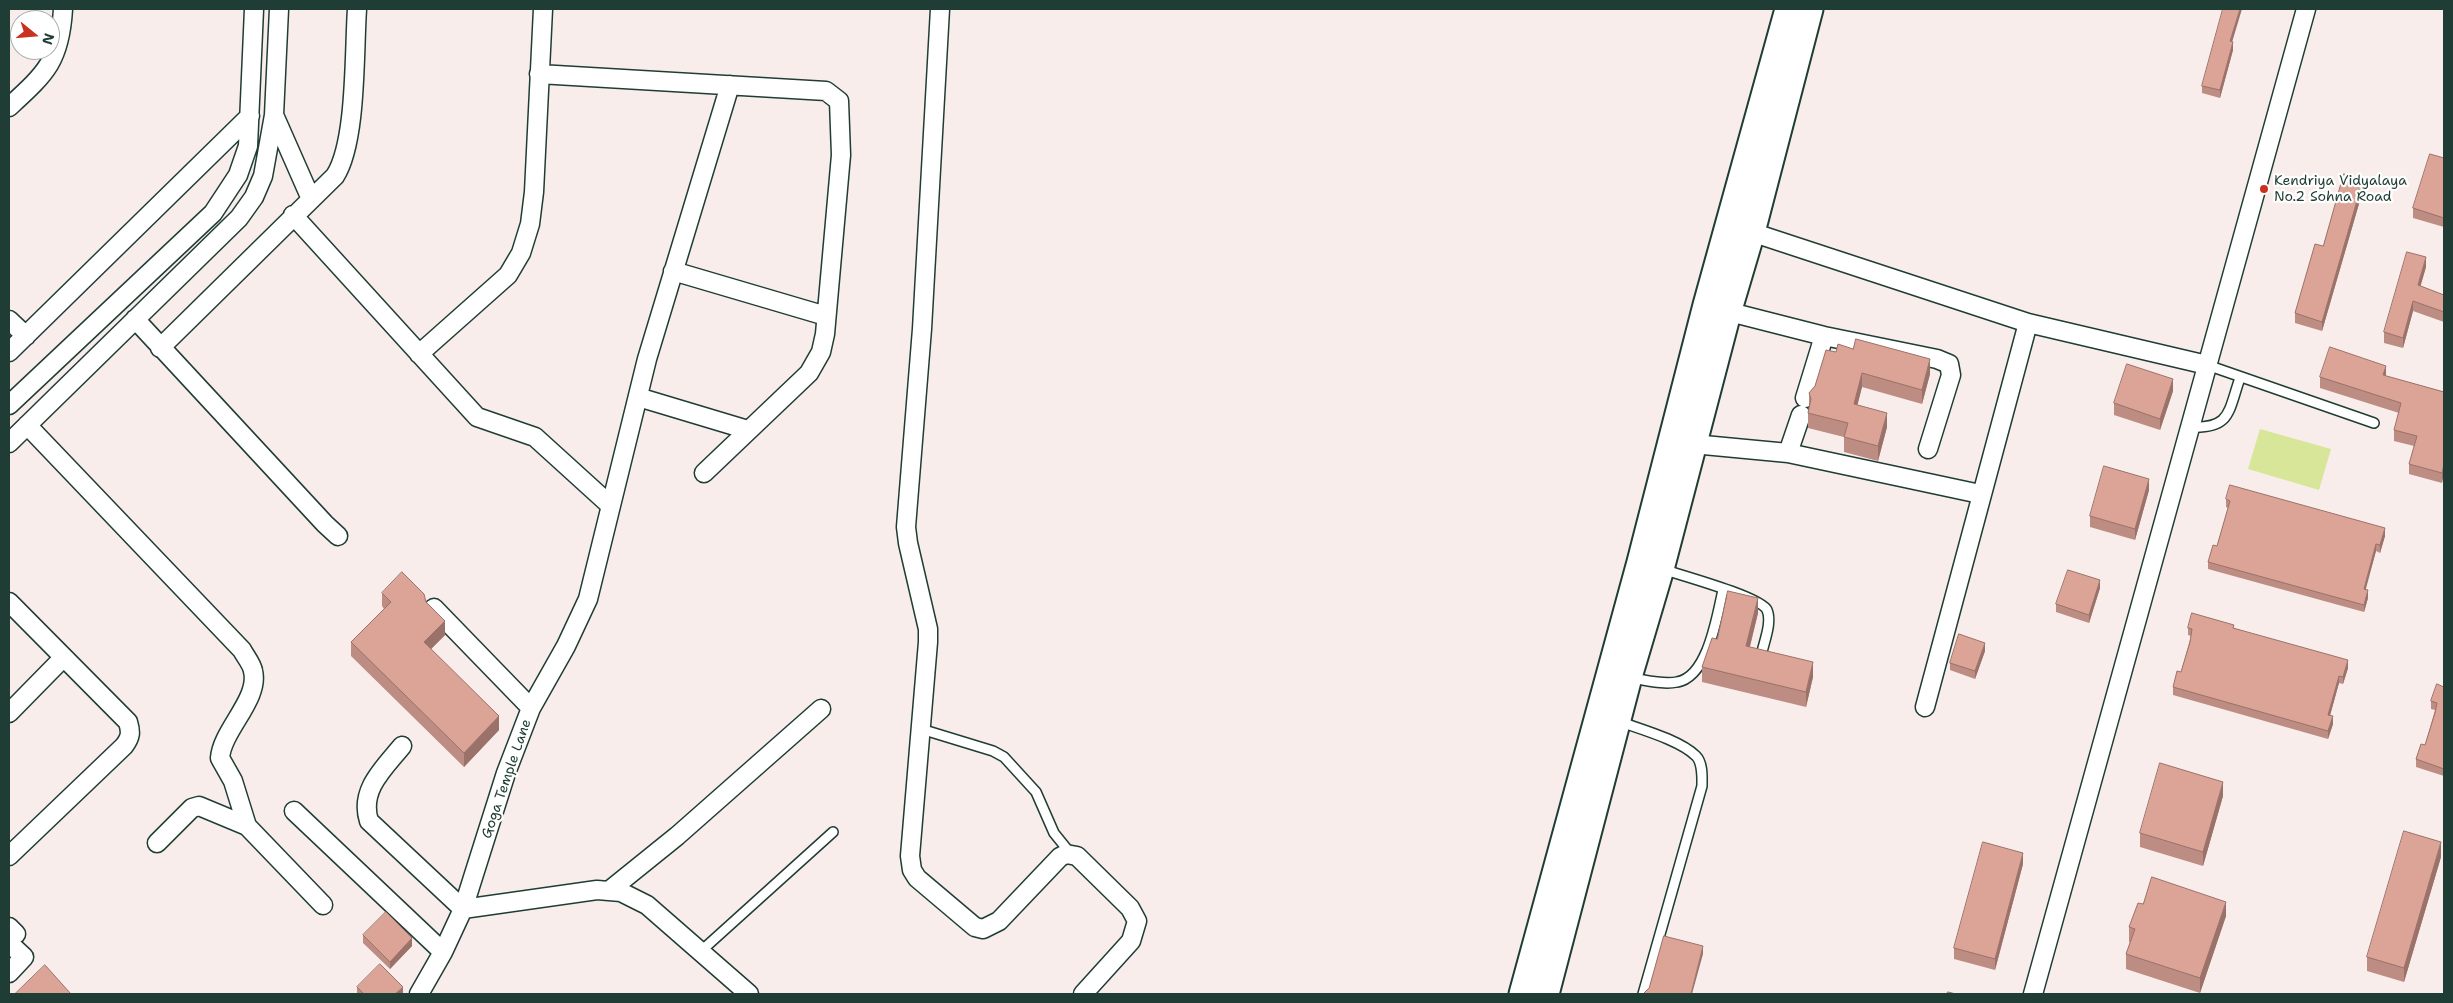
<!DOCTYPE html>
<html>
<head>
<meta charset="utf-8">
<style>
	body { margin:0 }
	#map { position:relative; width:2453px; height:1003px; overflow:hidden; background:#f8edea; font-family:"Shantell Sans",sans-serif }
	canvas { display:block }
	.frame { position:absolute; inset:0; border:10px solid #1f3d34; pointer-events:none }
	.north { position:absolute; left:10px; top:10px; width:50px; height:50px; box-sizing:border-box; background:#fff; border:1px solid #a5b1ae; border-radius:50%; rotate:107deg; font-size:14px; font-weight:700; line-height:20px; text-align:center; color:#1f3d34 }
	.north::after { content:''; display:block; margin:auto; width:18px; height:22px; background:#c8321e; clip-path:polygon(50% 0,100% 100%,50% 72%,0 100%) }
</style>
</head>
<body>
<div id="map">
<canvas width="2453" height="1003"></canvas>
<div class="frame"></div>
<div class="north">N</div>
</div>
<script>
const c = document.querySelector('canvas').getContext('2d');
c.lineJoin = 'round';
function fill(path, color) { c.fillStyle = color; c.fill(path, 'evenodd'); }
function trace(path, color, width, dash) { c.strokeStyle = color; c.lineWidth = width; c.lineCap = dash ? 'butt' : 'round'; c.setLineDash(dash || []); c.stroke(path); }
function write(font, color, halo, rows, align = 'center') {
  c.font = font + ' "Shantell Sans",sans-serif'; c.lineWidth = 4.5; c.setLineDash([]); c.textBaseline = 'middle'; c.strokeStyle = halo; c.fillStyle = color; for (const [text, x, y, turn = 0] of rows) {
    c.save(); c.translate(x, y); c.rotate((+turn || 0) * Math.PI / 180); c.textAlign = isNaN(turn) ? turn : align; if (halo) c.strokeText(text, 0, 0); c.fillText(text, 0, 0); c.restore();
  }
}
fill(new Path2D(`
	M2260,429L2331,449L2319,490L2248,469Z`), '#d7e699');
const lane = new Path2D(`
	M2207,365L2374,423
	M2190,427C2231,429 2228,412 2240,378
	M1662,569C1680,575 1761,597 1767,610C1772,622 1765,639 1762,652
	M1631,678C1646,680 1663,685 1677,682C1708,677 1717,616 1723,590
	M1618,721C1640,729 1680,740 1696,756C1703,763 1702,777 1702,786L1643,994
	M921,729L993,751L1004,757L1036,792L1054,833L1071,854
	M700,952L833,832`);
const street = new Path2D(`
	M940,9L922,329L906,527L908,543L928,629V642L910,856L912,870L917,878L975,927L983,929L999,921L1060,857L1066,854L1077,856L1130,908L1137,921L1131,941L1083,994
	M539,74L826,91L839,101L841,155L825,334L821,352L809,373L704,473
	M9,107C46,73 60,61 63,9
	M274,115L311,199
	M293,215L477,417L535,437L611,506
	M1742,229L2028,323L2207,365
	M673,271L826,316
	M1718,309L1824,336L1937,359L1949,364L1951,375L1928,449
	M135,319L325,524L338,536
	M9,320L26,336
	M160,348L335,176C357,142 354,51 357,9
	M9,352L250,116
	M419,354L508,275L521,253L530,224L534,192L543,9
	M638,397L748,430
	M1805,398L1824,336
	M9,405L213,213L238,175L248,146L254,9
	M27,425L242,650C245,656 252,664 253,671C260,699 222,730 220,758L233,781L247,826L323,905
	M9,443L239,218L254,197L263,176L274,115L279,9
	M1693,444L1788,453L1980,494
	M1788,453L1801,415
	M9,602L128,722C131,732 131,737 124,746L9,856
	M434,608L531,708
	M1925,707L2028,323
	M9,713L63,658
	M402,746C384,768 359,790 369,821L463,909L597,890L621,892L647,905L749,994
	M294,811L443,952
	M157,843L192,808L199,806L247,826
	M610,890L677,836L821,709
	M9,927L16,934
	M9,943L24,957L9,973
	M419,994L443,952L463,909L506,773L531,708L566,646L588,599L647,359L730,85
	M2033,994L2306,9`);
const secondary = new Path2D(`
	M1522,994L1640,562L1706,305L1788,9
	M1546,994L1629,677L1661,569L1728,313L1752,232L1810,9`);
trace(lane, '#1f3d34', 12);
trace(street, '#1f3d34', 21);
trace(secondary, '#1f3d34', 29);
trace(lane, '#fff', 9);
trace(street, '#fff', 18);
trace(secondary, '#fff', 25);
fill(new Path2D(`
	M2232,42L2233,50L2220,98L2202,93V86Z
	M2444,158V227L2413,218V208Z
	M2363,190L2322,331L2295,323V313L2323,246Z
	M2426,267L2420,286L2444,295V322L2413,311L2403,348L2384,343V332Z
	M1826,350L1930,374L1922,404L1862,387L1857,405L1887,427L1878,461L1844,452V437L1808,428V413L1809,408V393L1815,386Z
	M2386,376L2444,392L2442,483L2409,474V464L2414,446L2394,441V430L2399,413L2320,388V377Z
	M2173,391L2160,430L2114,415V403Z
	M2149,490L2135,540L2090,527V516Z
	M2226,499L2385,536L2380,553L2376,551L2365,589L2368,598L2364,612L2208,569V562L2217,546L2228,508L2226,507Z
	M2100,588L2089,623L2056,612V604Z
	M382,593L426,602L445,635L431,649L499,730L464,767L351,656V642L384,609L382,606Z
	M1758,613L1750,647L1813,677L1806,707L1702,682V667L1717,639Z
	M2188,628H2234L2348,668L2343,684L2339,683L2330,716L2333,724L2328,739L2173,695V687L2181,672L2191,636L2188,635Z
	M1985,651L1975,679L1950,670V663Z
	M2444,687V776L2416,767V759L2425,745L2435,710L2431,709V701Z
	M2223,796L2203,866L2140,847V833Z
	M2441,857L2404,982L2367,971V957Z
	M2023,864L1995,970L1954,959V948Z
	M2143,904L2226,916L2200,993L2126,969V954L2130,942H2129V927Z
	M363,935L412,946L390,969L363,943Z
	M357,987L403,994H357Z`), '#bd8c82');
fill(new Path2D(`
	M2240,9H2242L2230,49V41Z
	M2233,42V50L2220,98V90Z
	M2363,180V190L2322,331V322Z
	M2426,257V267L2418,295V285Z
	M2413,301V311L2403,348V338Z
	M1930,359V374L1922,404V390Z
	M2386,366V376L2383,375Z
	M1862,373V387L1854,419V404Z
	M2173,379V391L2160,430V419Z
	M1887,413V427L1878,461V446Z
	M2444,464V474L2442,483V473Z
	M2149,479V490L2135,540V529Z
	M2385,528V536L2380,553V545Z
	M2376,544V551L2364,596V589Z
	M2100,580V588L2089,623V615Z
	M2368,590V598L2364,612V605Z
	M1758,598V613L1746,661V646Z
	M445,621V635L424,656V642Z
	M1985,643V651L1975,679V671Z
	M2348,660V668L2343,684V677Z
	M1813,662V677L1806,707V692Z
	M2339,676V683L2328,722V715Z
	M499,716V730L464,767V753Z
	M2333,716V724L2328,739V731Z
	M2223,782V796L2203,866V852Z
	M2441,842V857L2404,982V968Z
	M2023,853V864L1995,970V959Z
	M2226,902V916L2200,993V978Z
	M412,938V946L390,969V962Z
	M1703,946V954L1692,994H1691Z
	M403,987V994H395Z`), '#9a726a');
const building = new Path2D(`
	M2223,9H2240L2230,41L2233,42L2220,90L2202,86Z
	M2430,154L2444,158V218L2413,208Z
	M2344,174L2363,180L2322,322L2295,313L2315,244L2323,246Z
	M2407,252L2426,257L2418,285L2444,295V312L2413,301L2403,338L2384,332Z
	M1856,339L1930,359L1922,390L1862,373L1854,404L1887,413L1878,446L1844,437L1848,423L1808,413L1811,399L1809,393L1815,386L1826,350L1836,352L1838,344L1853,349Z
	M2330,347L2386,366L2383,375L2444,392V464L2442,473L2409,464L2417,436L2394,430L2401,403L2320,377Z
	M2127,364L2173,379L2160,419L2114,403Z
	M2104,466L2149,479L2135,529L2090,516Z
	M2230,485L2385,528L2380,545L2376,544L2364,589L2368,590L2364,605L2208,562L2213,545L2217,546L2230,501L2226,499Z
	M2068,570L2100,580L2089,615L2056,604Z
	M402,572L424,594L426,602L445,621L424,642L499,716L464,753L351,642L391,602L382,593Z
	M1728,591L1758,598L1746,646L1813,662L1806,692L1702,667L1712,638L1717,639Z
	M2192,613L2234,625L2233,628L2348,660L2343,677L2339,676L2328,715L2333,716L2328,731L2173,687L2177,671L2181,672L2190,642L2192,629L2188,628Z
	M1959,634L1985,643L1975,671L1950,663Z
	M2437,684L2444,687V769L2416,759L2421,744L2425,745L2435,713L2437,703L2431,701Z
	M2160,763L2223,782L2203,852L2140,833Z
	M2404,831L2441,842L2404,968L2367,957Z
	M1983,842L2023,853L1995,959L1954,948Z
	M2152,877L2226,902L2200,978L2126,954L2135,929L2129,927L2138,903L2143,904Z
	M386,912L412,938L390,962L363,935Z
	M1664,936L1703,946L1691,994H1644V993L1649,988Z
	M380,964L403,987L395,994H364L357,987Z
	M45,965L71,994H15Z
	M1948,992L1956,994H1947Z`);
fill(building, '#dca397');
trace(building, '#9a726a', 1);
for (const [x, y, r, color] of [
	[2264,189,5,"#c8321e"]
]) { const dot = new Path2D(); dot.arc(x, y, r, 0, 2 * Math.PI); c.fillStyle = color; c.fill(dot); trace(dot, '#fff', 2); }
write('14px', '#1f3d34', '#fff', [
	["Kendriya Vidyalaya",2274,181],
	["No.2 Sohna Road",2274,197]
], 'left');
write('14px', '#1f3d34', '#fff', [
	["Goga Temple Lane",507,779,-71]
]);
</script>
</body>
</html>
